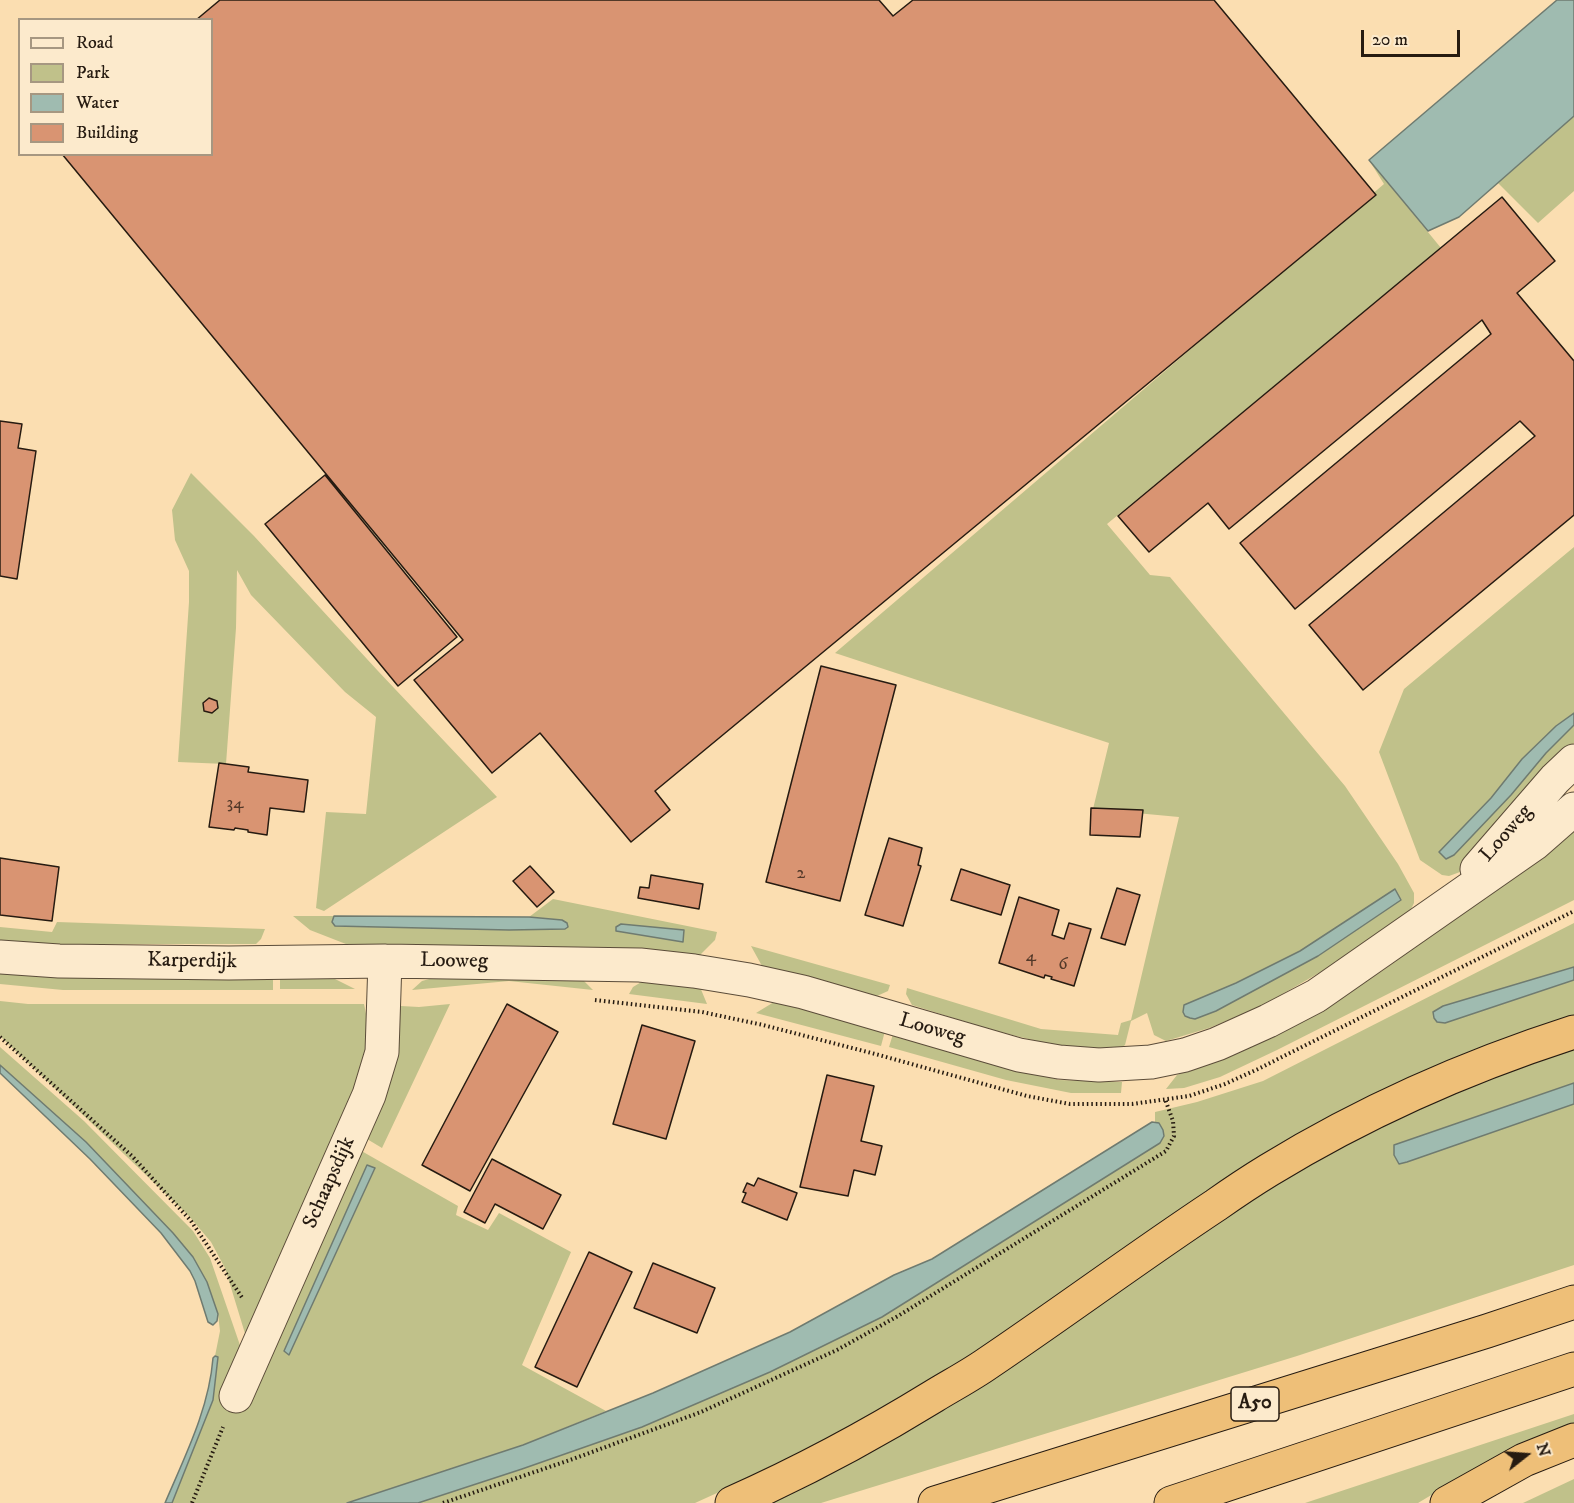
<!DOCTYPE html>
<html>
<head>
<meta charset="utf-8">
<style>
	body { margin:0 }
	#map { position:relative; width:1574px; height:1503px; overflow:hidden; background:#fbdeb1; font-family:"IM FELL DW Pica",serif }
	canvas { display:block }
	.legend { position:absolute; left:18px; top:18px; width:195px; height:138px; box-sizing:border-box; background:#fceacc; border:2px solid #a69781; margin:0; padding:8px 10px; list-style:none; font-size:18px; color:#261b11 }
	.legend li { display:flex; align-items:center; gap:12px; height:30px }
	.legend b { width:30px; border:2px solid #a69781 }
	.north { position:absolute; left:1496px; top:1425px; width:60px; height:60px; -webkit-text-stroke:4px #fceacc; paint-order:stroke; rotate:73deg; font-size:16px; font-weight:700; line-height:24px; text-align:center; color:#261b11 }
	.north::after { content:''; display:block; margin:auto; width:21px; height:27px; background:#261b11; clip-path:polygon(50% 0,100% 100%,50% 72%,0 100%) }
	.scale { position:absolute; left:1361px; top:30px; width:99px; height:27px; box-sizing:border-box; border:3px solid #261b11; border-top:0; padding-left:8px; font-size:18px; line-height:21px; white-space:nowrap; color:#261b11; -webkit-text-stroke:4px #fceacc; paint-order:stroke }
</style>
</head>
<body>
<div id="map">
<canvas width="1574" height="1503"></canvas>
<ul class="legend">
<li><b style="height:8px;background:#fceacc"></b>Road</li>
<li><b style="height:16px;background:#c0c18a"></b>Park</li>
<li><b style="height:16px;background:#9fbbb0"></b>Water</li>
<li><b style="height:16px;background:#d99472"></b>Building</li>
</ul>
<div class="north">N</div>
<div class="scale">20 m</div>
</div>
<script>
const c = document.querySelector('canvas').getContext('2d');
c.lineJoin = 'round';
function fill(path, color) { c.fillStyle = color; c.fill(path, 'evenodd'); }
function trace(path, color, width, dash) { c.strokeStyle = color; c.lineWidth = width; c.lineCap = dash ? 'butt' : 'round'; c.setLineDash(dash || []); c.stroke(path); }
function write(font, color, halo, rows, align = 'center') {
  c.font = font + ' "IM FELL DW Pica",serif'; c.lineWidth = 4.5; c.setLineDash([]); c.textBaseline = 'middle'; c.strokeStyle = halo; c.fillStyle = color; for (const [text, x, y, turn = 0] of rows) {
    c.save(); c.translate(x, y); c.rotate((+turn || 0) * Math.PI / 180); c.textAlign = isNaN(turn) ? turn : align; if (halo) c.strokeText(text, 0, 0); c.fillText(text, 0, 0); c.restore();
  }
}
fill(new Path2D(`
	M1574,116V191L1538,223L1498,183Z
	M1369,160L1441,248L1107,524L1150,575L1170,577L1345,786L1398,864L1414,893V903L1408,915L1362,948L1260,1007L1209,1028L1166,1041L1154,1035L1147,1013L1131,1021L1125,1045L1121,1048C1107,1048 1093,1049 1079,1048C1021,1041 967,1022 912,1005L906,994L907,988L1041,1029L1118,1035L1121,1023L1131,1020L1179,817L1093,809L1109,743L835,653L1384,184ZM1395,889L1401,900L1318,956L1216,1011L1195,1019L1190,1018L1185,1005L1236,983L1300,951Z
	M191,473L254,536L378,671L497,797L324,911L316,908L326,812L366,814L376,717L345,692L251,595L237,570L236,628L226,764L178,762L189,602V571L175,540L172,510Z
	M1574,547V713L1556,726L1522,759L1491,798L1439,852L1546,753L1574,725V743L1554,762L1460,872L1449,876L1442,875L1420,860L1379,752L1404,689Z
	M1574,822V900L1277,1050L1220,1077L1184,1088L1166,1089L1177,1075L1242,1048L1318,1012L1385,969L1452,920Z
	M553,899L717,932L715,940L699,956L351,946L310,930L293,916H334L332,922L335,926L509,930L562,920L529,917Z
	M57,922L265,929L261,939L256,944H61L0,942V927L52,932Z
	M1574,923V967L1444,1006L1433,1012L1445,1023L1574,980V1022L1034,1313L929,1382L794,1458L695,1503H418L522,1469L642,1427L770,1372L882,1317L1160,1143L1159,1123H1155V1112L1197,1102L1263,1081Z
	M751,946L890,985L888,991L877,996L762,966Z
	M0,971L273,975V990H63L0,984Z
	M280,975L331,977L355,989H280Z
	M440,976L580,977L593,990L509,981L412,990L422,981Z
	M643,981L700,987L707,1004L629,994L633,987Z
	M0,1001L28,1004H364L369,1028L371,1051L247,1340L225,1268L211,1242L188,1215L0,1036Z
	M774,1002L885,1031L881,1046L756,1013Z
	M450,1004L382,1148L362,1136L401,1006L419,1007Z
	M893,1034L1007,1067L1059,1080L1122,1082L1121,1093H1071L1006,1080L889,1047Z
	M1574,1043V1083L1394,1145V1155L1399,1164L1574,1104V1265L1297,1356L821,1503H755L1199,1228L1400,1112Z
	M0,1047L84,1121L193,1231L210,1258L242,1351L358,1149L458,1206L456,1215L488,1230L499,1213L571,1252L522,1365L606,1411L523,1445L347,1503H172L213,1400L218,1358L215,1356L220,1331L218,1314L173,1233L86,1142L0,1065ZM367,1166L375,1169L289,1355L284,1351Z
	M1574,1414V1424L1488,1461L1418,1503H1305Z
	M1574,1479V1503H1523Z`), '#c0c18a');
const water = new Path2D(`
	M1557,0H1574V116L1459,217L1428,231L1369,160Z
	M1574,713V725L1546,753L1511,795L1454,855L1446,859L1439,852L1491,798L1522,759L1556,726Z
	M1395,889L1401,900L1318,956L1216,1011L1195,1019L1190,1018L1185,1016L1183,1012L1184,1005L1236,983L1300,951Z
	M334,916L529,917L562,920L567,923L568,927L565,929L509,930L335,926L332,922Z
	M621,924L684,930L683,942L616,931V927Z
	M1574,967V980L1445,1023L1437,1022L1434,1018L1433,1012L1443,1006Z
	M0,1065L86,1142L173,1233L193,1257L207,1282L218,1314L217,1321L213,1325L208,1322L195,1281L190,1271L161,1233L90,1159L0,1073Z
	M1574,1083V1104L1407,1162L1399,1164L1394,1155V1145Z
	M1152,1122L1159,1123L1163,1130L1164,1136L1160,1143L882,1317L770,1372L642,1427L522,1469L418,1503H347L523,1445L653,1393L790,1332L894,1275L932,1259Z
	M367,1165L375,1168L289,1355L284,1351Z
	M215,1356L218,1357L213,1400L172,1503H165C185,1456 209,1409 213,1358Z`);
fill(water, '#9fbbb0');
trace(water, '#6f7b70', 1.5);
const building = new Path2D(`
	M220,0H879L893,16L913,0H1214L1376,195L655,791L670,810L631,842L540,733L492,773L414,680L463,640L62,154H212V20H196Z
	M1502,197L1555,261L1517,293L1574,361V515L1363,690L1309,625L1535,436L1520,421L1295,609L1240,543L1491,334L1482,320L1229,529L1208,503L1149,552L1118,516Z
	M0,421L22,424L18,448L36,451L17,579L0,576Z
	M325,475L457,637L398,686L265,524Z
	M821,666L896,685L840,901L766,882Z
	M209,698L217,701L218,708L212,713L204,711L203,703Z
	M219,763L249,767L248,772L308,780L304,812L270,808L267,835L248,832V830L235,828L234,830L209,827Z
	M1091,808L1143,810L1140,837L1090,835Z
	M889,838L922,848L918,865L921,866L903,926L865,915Z
	M0,858L59,867L52,921L0,915Z
	M530,866L554,892L537,907L513,881Z
	M961,869L1010,885L1001,915L951,900Z
	M651,875L703,884L699,909L638,898L640,887L649,888Z
	M1117,888L1140,895L1125,945L1101,938Z
	M1019,897L1059,910L1052,935L1064,939L1069,923L1091,929L1074,986L1051,979L1052,977L1045,975L1044,978L999,963Z
	M507,1004L558,1032L470,1191L422,1165Z
	M642,1025L695,1041L666,1139L613,1124Z
	M827,1075L874,1086L861,1141L882,1146L875,1175L854,1170L848,1196L800,1187Z
	M492,1159L561,1195L543,1229L495,1204L485,1223L464,1212Z
	M758,1178L797,1193L787,1220L742,1202L746,1193L743,1192L747,1183L754,1186Z
	M589,1252L632,1272L577,1387L535,1367Z
	M653,1263L715,1288L697,1333L634,1308Z`);
fill(building, '#d99472');
trace(building, '#261b11', 1.5);
const minor = new Path2D(`
	M1477,869L1555,779L1574,761
	M0,957L59,961L229,963L385,961L640,965L694,971L749,980L803,992L1019,1055L1059,1062L1099,1065L1151,1062L1185,1055L1217,1044L1268,1021L1316,996L1534,844L1574,809
	M236,1396L369,1095L382,1052L385,961`);
const highway = new Path2D(`
	M732,1503C802,1472 869,1436 934,1396C952,1385 971,1375 988,1363C1065,1311 1139,1256 1216,1205C1233,1193 1251,1181 1269,1170C1364,1112 1468,1066 1574,1032
	M935,1503L1487,1331L1574,1302
	M1171,1503L1574,1369
	M1447,1503L1524,1460L1574,1440`);
trace(minor, '#5b4c39', 35);
trace(highway, '#261b11', 35);
trace(new Path2D(`
	M595,1000L702,1012L763,1025L879,1055L1027,1096L1070,1104H1132L1189,1096L1225,1084L1258,1069L1574,911
	M0,1037L132,1156L191,1221L243,1299
	M192,1503L223,1427
	M443,1503L573,1459L701,1412L837,1350L898,1316L1166,1151L1174,1136L1173,1121L1165,1099`), '#261b11', 4, [1.5, 3]);
trace(minor, '#fceacc', 33);
trace(highway, '#eebf78', 33);
write('18px', '#533929', null, [
	["34",235,804],
	["2",801,874],
	["4",1031,957],
	["6",1063,965]
]);
for (const [x, y, w] of [
	[1255,1404,48]
]) { const box = new Path2D(); box.roundRect(x - w / 2, y - 17, w, 34, 4.5); c.fillStyle = '#fceacc'; c.fill(box); trace(box, '#261b11', 1.5); }
write('bold 20px', '#261b11', null, [
	["A50",1255,1404]
]);
write('21px', '#261b11', '#fceacc', [
	["Looweg",1507,834,-49],
	["Karperdijk",192,962,1],
	["Looweg",454,962,1],
	["Looweg",932,1030,16],
	["Schaapsdijk",330,1183,-66]
]);
</script>
</body>
</html>
